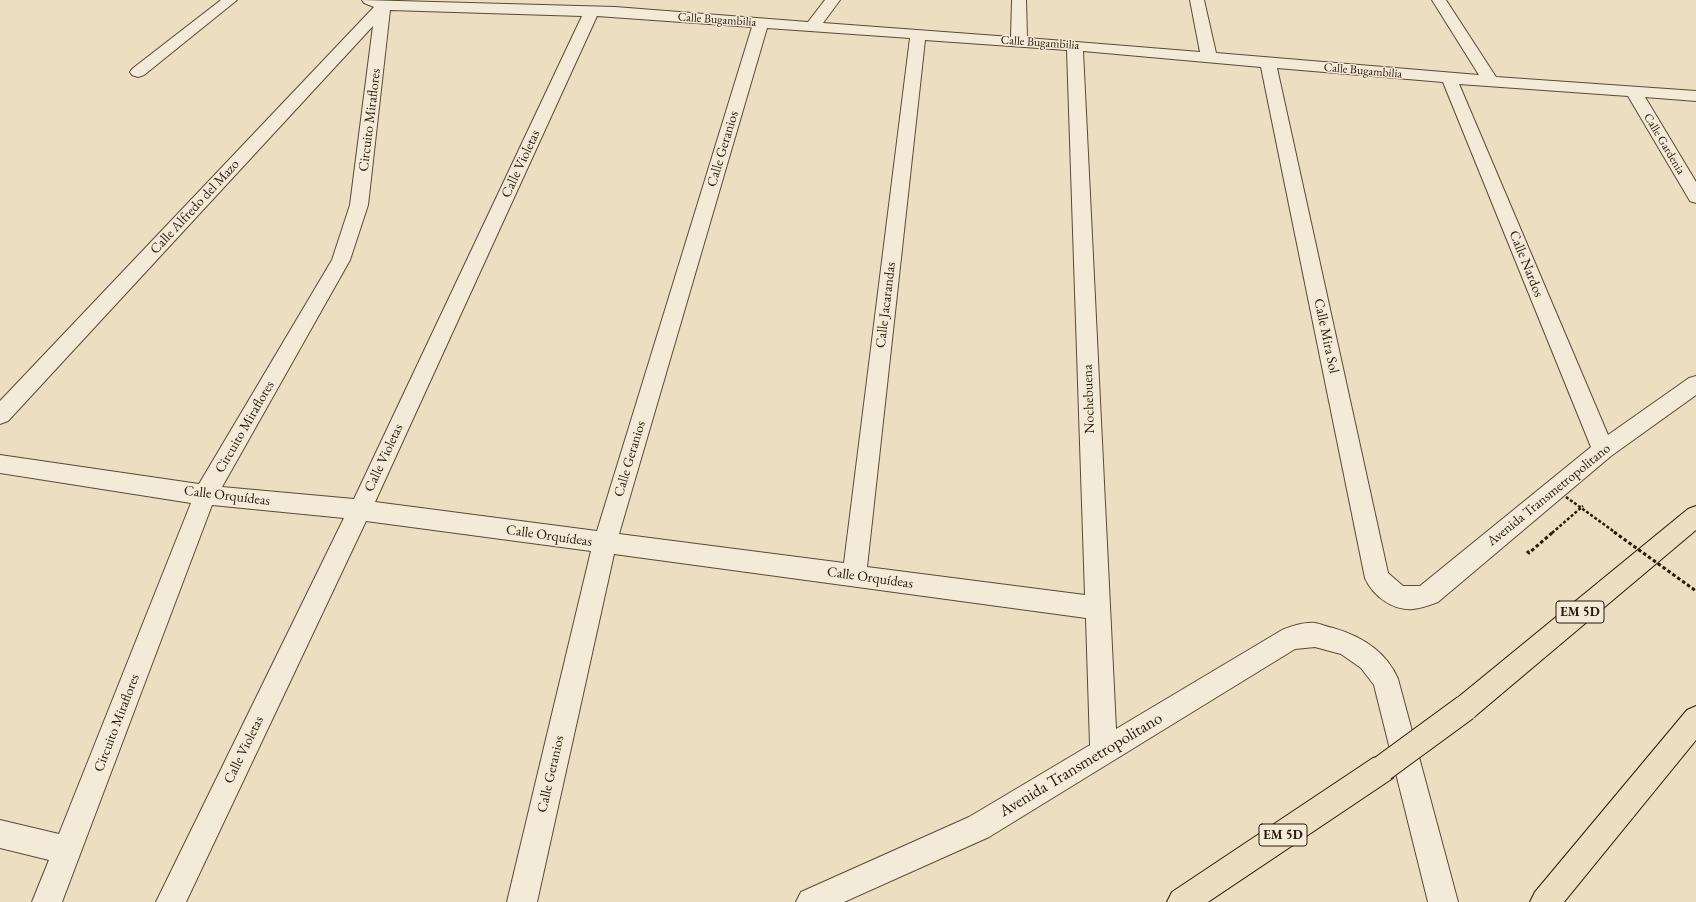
<!DOCTYPE html>
<html>
<head>
<meta charset="utf-8">
<style>
	body { margin:0 }
	canvas { display:block; background:#ecdec1 }
</style>
</head>
<body>
<canvas width="1696" height="902"></canvas>
<script>
const c = document.querySelector('canvas').getContext('2d');
c.lineJoin = 'round';
function trace(path, color, width, dash) { c.strokeStyle = color; c.lineWidth = width; c.lineCap = dash ? 'butt' : 'round'; c.setLineDash(dash || []); c.stroke(path); }
function fill(path, color) { c.fillStyle = color; c.fill(path, 'evenodd'); }
function write(font, color, halo, rows, align = 'center') {
  c.font = font + ' "EB Garamond",serif'; c.lineWidth = 3; c.setLineDash([]); c.textBaseline = 'middle'; c.strokeStyle = halo; c.fillStyle = color; for (const [text, x, y, turn = 0] of rows) {
    c.save(); c.translate(x, y); c.rotate((+turn || 0) * Math.PI / 180); c.textAlign = isNaN(turn) ? turn : align; if (halo) c.strokeText(text, 0, 0); c.fillText(text, 0, 0); c.restore();
  }
}
const minor = new Path2D(`
	M221,0H237L144,75L138,77L132,75L130,72L132,69Z
	M362,0L615,7L808,22L825,0H840L823,23L1011,37L1012,0H1026L1027,38L1200,52L1190,0H1204L1216,53L1479,75L1432,0H1446L1496,77L1696,91V101L1645,97L1696,182V203L1690,201L1628,96L1459,84L1608,435L1689,378L1696,376V395L1611,456L1438,602C1430,605 1422,608 1413,609C1393,611 1373,596 1365,578L1261,67L1083,51L1116,729L1282,630C1292,626 1305,622 1315,623C1321,624 1327,627 1333,628C1361,636 1386,651 1398,679L1458,902H1428L1374,685L1361,668L1341,654L1315,647L1295,649L989,837L844,902H796L801,892L969,817L1090,745L1086,618L614,554L537,902H507L591,551L366,521L186,902H156L344,518L212,505L62,902H32L49,860L0,848V820L59,834L191,503L0,473V455L199,484L332,260L350,205L373,26L8,421L0,424V401L374,7L364,3ZM390,10L582,16L354,499L222,487L350,260L368,205ZM597,16L752,27L597,531L375,502ZM767,28L910,38L844,563L619,534ZM925,40L1067,50L1085,595L867,567ZM1277,68L1443,82L1591,447L1420,586H1403L1388,573Z`);
const highway = new Path2D(`
	M1696,506V530L1474,717L1465,721L1456,717L1452,708L1456,699L1688,509Z
	M1696,706V740L1564,902H1530L1535,892L1687,710Z
	M1383,755L1393,758L1396,768L1393,778L1208,902H1167L1172,892L1373,758Z`);
trace(minor, '#5a4a36', 2);
trace(highway, '#2a1808', 2);
trace(new Path2D(`
	M1552,533L1583,506`), '#2a1808', 2.5, [3, 2]);
trace(new Path2D(`
	M1527,551L1529,553L1553,532`), '#2a1808', 3, [3.5, 2.5]);
fill(minor, '#f3ead7');
fill(highway, '#ecdec1');
const highwayBridge = new Path2D(`
	M1383,768L1465,708`);
trace(highwayBridge, '#2a1808', 28, []);
trace(new Path2D(`
	M1566,497L1616,533`), '#2a1808', 2.5, [3, 2]);
trace(new Path2D(`
	M1614,532L1696,591`), '#2a1808', 3, [3.5, 2.5]);
trace(highwayBridge, '#ecdec1', 26);
write('12px', '#2a1808', '#f3ead7', [
	["Calle Bugambilia",717,20,4],
	["Calle Bugambilia",1040,43,4],
	["Calle Bugambilia",1363,71,5],
	["Calle Gardenia",1664,144,59]
]);
for (const [x, y, w] of [
	[1580,612,48],
	[1283,835,48]
]) { const box = new Path2D(); box.roundRect(x - w / 2, y - 11, w, 22, 3); c.fillStyle = '#f3ead7'; c.fill(box); trace(box, '#2a1808', 1); }
write('bold 13px', '#2a1808', null, [
	["EM 5D",1580,612],
	["EM 5D",1283,835]
]);
write('14px', '#2a1808', '#f3ead7', [
	["Circuito Miraflores",370,120,-83],
	["Calle Geranios",723,149,-73],
	["Calle Violetas",521,164,-65],
	["Calle Alfredo del Mazo",195,207,-47],
	["Calle Nardos",1526,264,68],
	["Calle Jacarandas",886,305,-83],
	["Calle Mira Sol",1326,336,78],
	["Nochebuena",1089,399,-92],
	["Circuito Miraflores",245,427,-60],
	["Calle Violetas",384,458,-65],
	["Calle Geranios",630,459,-73],
	["Avenida Transmetropolitano",1549,495,-39],
	["Calle Orquídeas",227,496,7],
	["Calle Orquídeas",549,536,8],
	["Calle Orquídeas",870,578,8],
	["Circuito Miraflores",117,723,-69],
	["Calle Violetas",244,750,-64],
	["Calle Geranios",551,774,-77]
]);
write('17px', '#2a1808', '#f3ead7', [
	["Avenida Transmetropolitano",1081,765,-31]
]);
</script>
</body>
</html>
